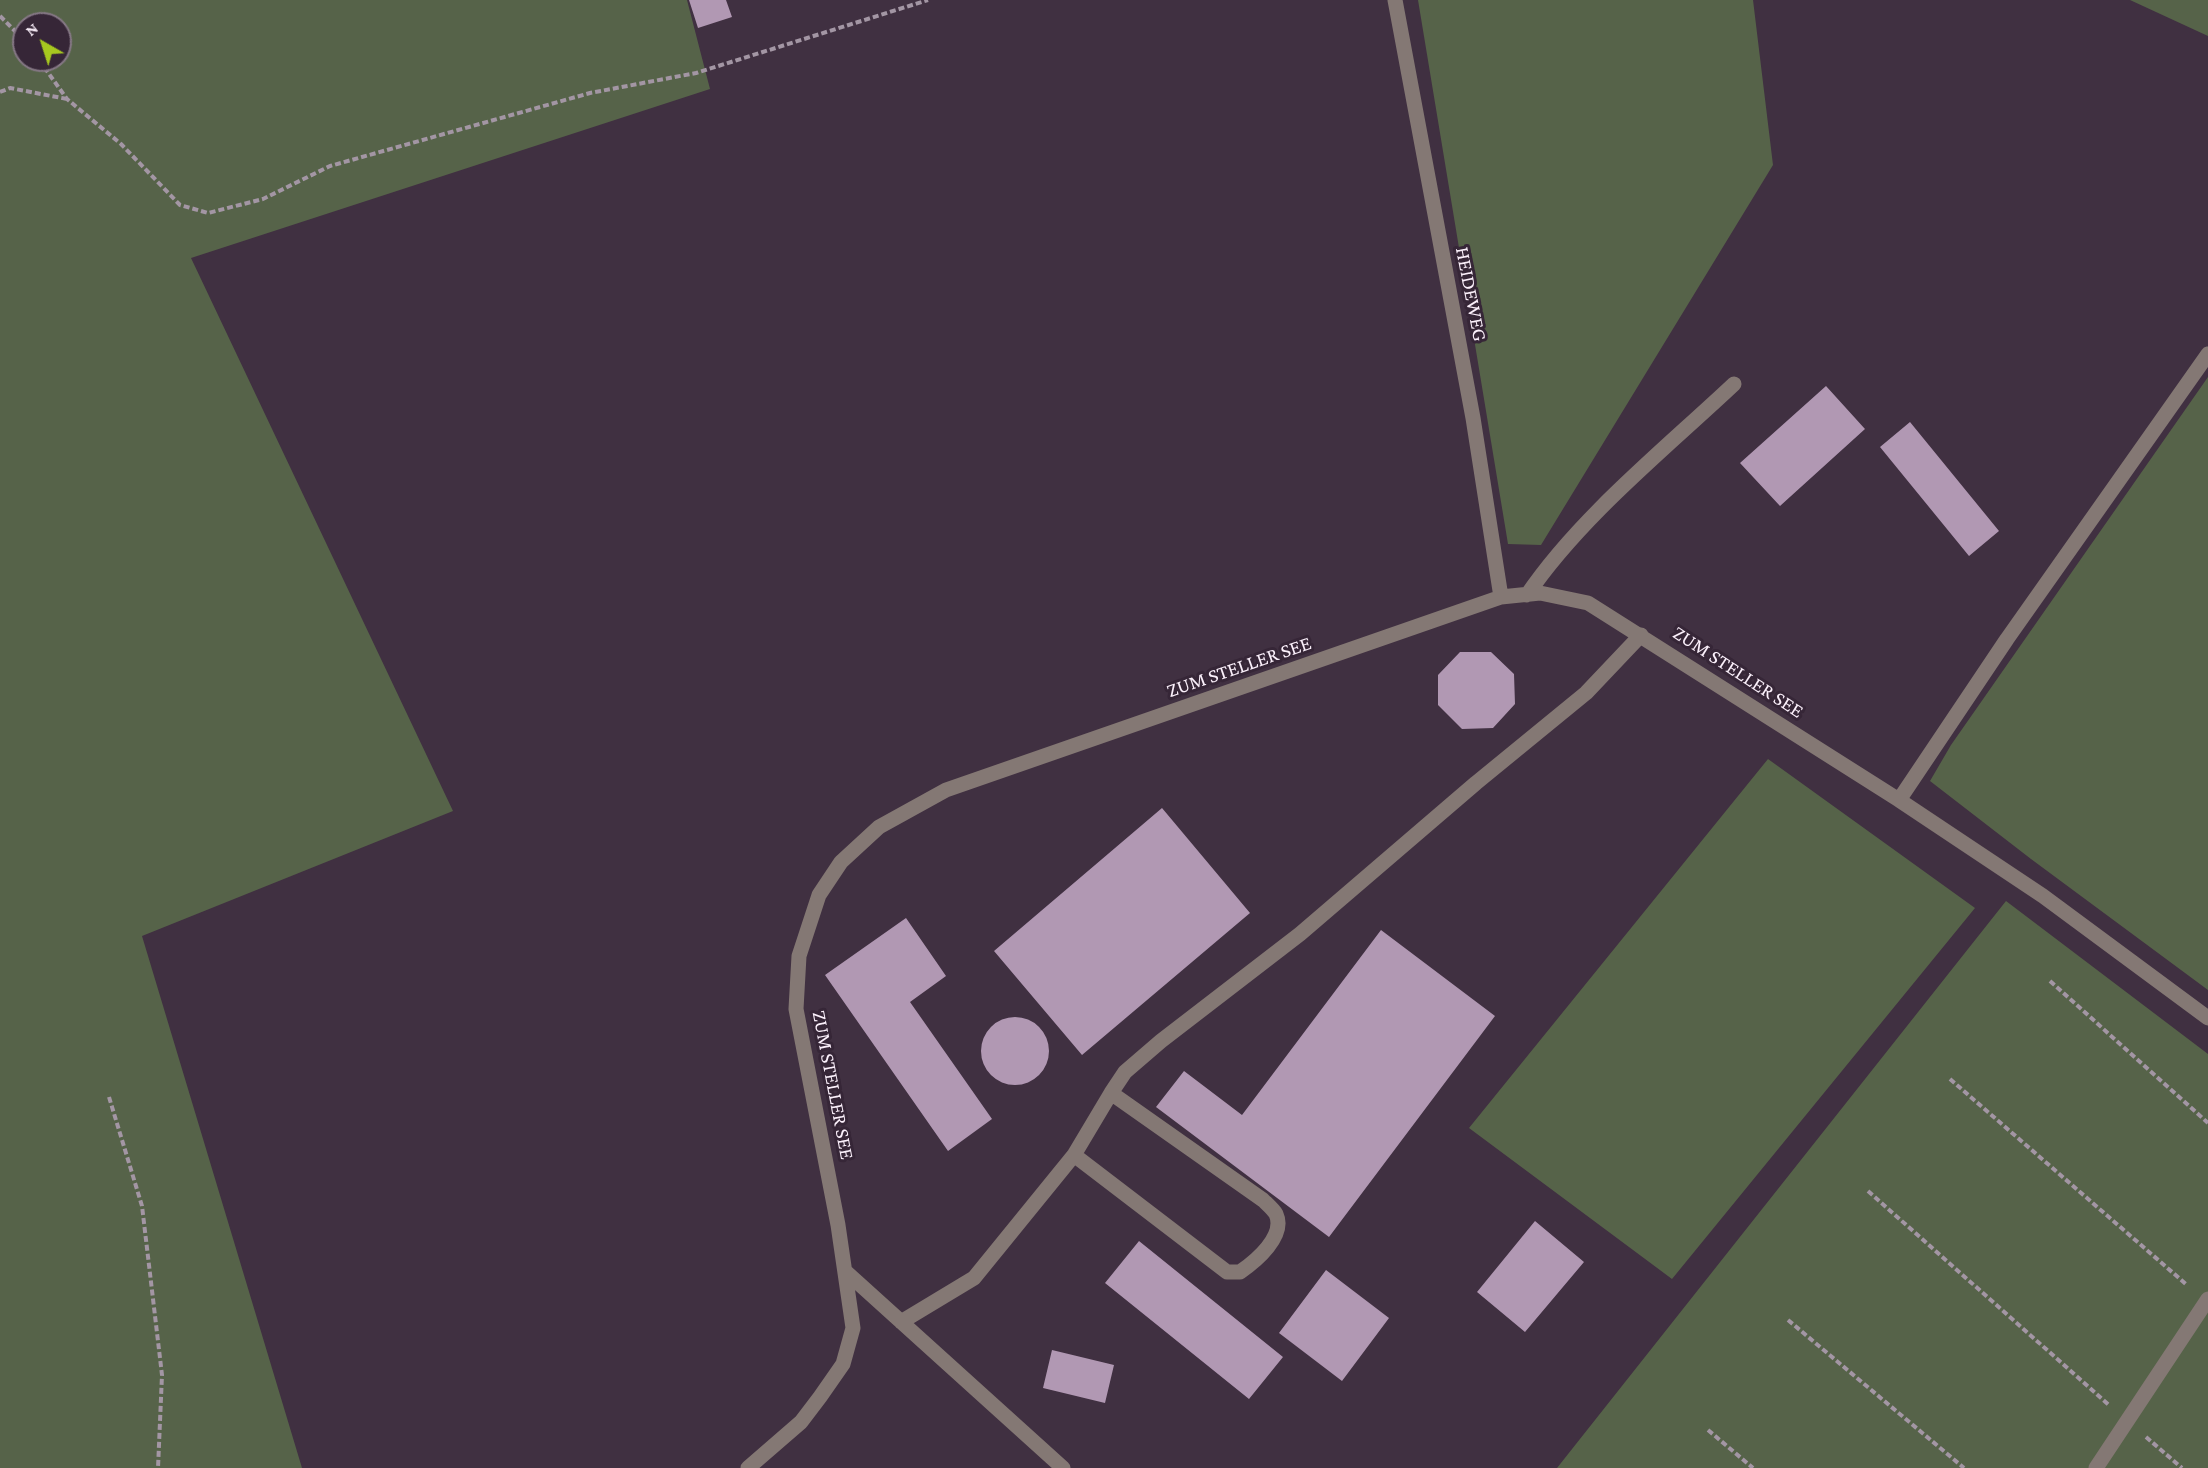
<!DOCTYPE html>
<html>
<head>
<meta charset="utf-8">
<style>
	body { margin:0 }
	#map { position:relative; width:2208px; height:1468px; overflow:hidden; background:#403041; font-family:"Crimson Pro",serif }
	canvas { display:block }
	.north { position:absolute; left:12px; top:12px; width:60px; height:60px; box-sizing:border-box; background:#362637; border:2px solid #857785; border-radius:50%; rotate:321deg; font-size:16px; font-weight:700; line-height:24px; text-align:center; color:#fbf0fb }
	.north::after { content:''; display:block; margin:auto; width:21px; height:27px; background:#a7c81f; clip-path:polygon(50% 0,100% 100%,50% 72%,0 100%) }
</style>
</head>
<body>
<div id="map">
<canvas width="2208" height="1468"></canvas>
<div class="north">N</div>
</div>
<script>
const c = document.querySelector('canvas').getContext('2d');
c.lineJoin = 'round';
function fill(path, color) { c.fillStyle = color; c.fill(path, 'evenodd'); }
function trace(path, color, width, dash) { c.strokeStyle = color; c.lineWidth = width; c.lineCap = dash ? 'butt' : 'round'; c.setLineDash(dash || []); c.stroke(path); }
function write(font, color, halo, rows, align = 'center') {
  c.font = font + ' "Crimson Pro",serif'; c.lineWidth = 6; c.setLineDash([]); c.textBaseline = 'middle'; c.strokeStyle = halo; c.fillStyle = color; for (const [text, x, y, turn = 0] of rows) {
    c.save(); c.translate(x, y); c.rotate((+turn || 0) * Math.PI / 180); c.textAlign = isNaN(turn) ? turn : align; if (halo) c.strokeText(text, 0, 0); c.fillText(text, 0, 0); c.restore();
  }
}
fill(new Path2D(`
	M0,0H687L710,89L191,258L453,811L142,936L302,1468H0ZM24,24H60V60H24Z
	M1418,0H1753L1773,165L1541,545L1508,544Z
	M2130,0H2208V36Z
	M2208,377V990L2031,859L1930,781L1951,745Z
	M1768,759L1975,908L1672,1279L1469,1128Z
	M2006,901L2208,1054V1468H1557Z`), '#566349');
fill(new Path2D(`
	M689,0H726L732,17L698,28Z
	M1826,386L1865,429L1780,506L1740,463Z
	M1910,422L1999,531L1969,556L1880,447Z
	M1460,652H1491L1514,674L1515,704L1493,728L1462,729L1438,705V675Z
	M1162,808L1250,913L1082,1055L994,951Z
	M906,918L946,976L910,1002L992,1119L948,1151L825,975Z
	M1381,930L1495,1016L1329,1237L1156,1107L1184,1071L1242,1115Z
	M981 1051a34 34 0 1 1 68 0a34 34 0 1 1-68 0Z
	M1535,1221L1584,1262L1525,1332L1477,1292Z
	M1139,1241L1283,1357L1249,1399L1105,1283Z
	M1326,1270L1389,1318L1342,1381L1279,1333Z
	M1052,1350L1114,1365L1105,1403L1043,1388Z`), '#b198b3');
trace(new Path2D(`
	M0,16L24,40
	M39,60L67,99L121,144L180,205L208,213L263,199L330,166L590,93L696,73L928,0
	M0,92L10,88L67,99
	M2050,981L2208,1123
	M1950,1079L2187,1285
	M109,1097L142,1206L162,1375L158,1468
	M1868,1191L2109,1405
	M1788,1320L1964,1468
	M1708,1430L1753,1468
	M2146,1437L2182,1468`), '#a396a4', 4, [6, 3]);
trace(new Path2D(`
	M1395,0L1473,418L1501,597
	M1527,595C1580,517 1665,449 1734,384
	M1899,800L2007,639L2208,354
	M1111,1093L1125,1072L1161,1041L1300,934L1476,783L1586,693L1641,635
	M845,1271L1063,1468
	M901,1322L974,1278L1074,1155L1111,1093L1263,1200C1267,1204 1273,1209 1276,1214C1286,1236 1256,1261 1240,1272H1227L1074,1155
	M748,1468L801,1422L820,1397L843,1364L853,1328L838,1225L796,1009L799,956L819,895L841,862L879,827L946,790L1501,597L1540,593L1588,603L1899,800L2043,896L2208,1018
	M2096,1468L2208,1299`), '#847874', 15);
write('20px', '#fbf0fb', '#362637', [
	["HEIDEWEG",1471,294,79],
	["ZUM STELLER SEE",1239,667,-19],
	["ZUM STELLER SEE",1738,672,33],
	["ZUM STELLER SEE",833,1085,79]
]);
</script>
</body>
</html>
